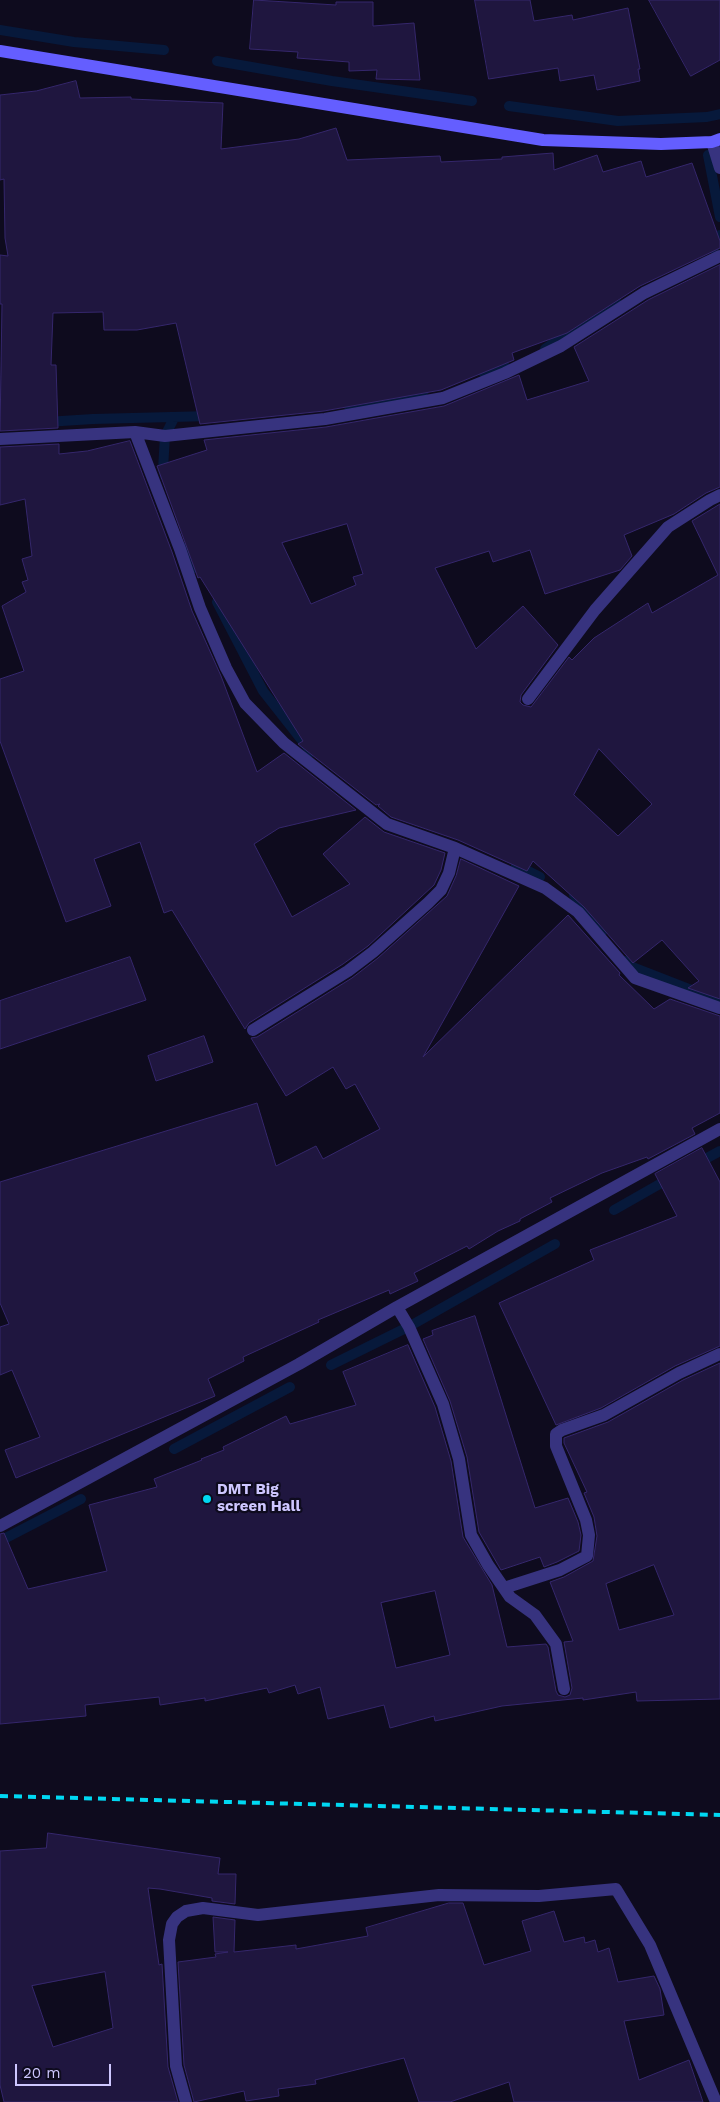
<!DOCTYPE html>
<html>
<head>
<meta charset="utf-8">
<style>
	body { margin:0 }
	#map { position:relative; width:720px; height:2102px; overflow:hidden; background:#0e0b1e; font-family:"Work Sans",sans-serif }
	canvas { display:block }
	.scale { position:absolute; left:15px; top:2064px; width:96px; height:22px; box-sizing:border-box; border:2px solid #cec7ff; border-top:0; padding-left:6px; font-size:15px; line-height:18px; white-space:nowrap; color:#cec7ff; -webkit-text-stroke:4px #0e0b1e; paint-order:stroke }
</style>
</head>
<body>
<div id="map">
<canvas width="720" height="2102"></canvas>
<div class="scale">20 m</div>
</div>
<script>
const c = document.querySelector('canvas').getContext('2d');
c.lineJoin = 'round';
function trace(path, color, width, dash) { c.strokeStyle = color; c.lineWidth = width; c.lineCap = dash ? 'butt' : 'round'; c.setLineDash(dash || []); c.stroke(path); }
function fill(path, color) { c.fillStyle = color; c.fill(path, 'evenodd'); }
function write(font, color, halo, rows, align = 'center') {
  c.font = font + ' "Work Sans",sans-serif'; c.lineWidth = 4.5; c.setLineDash([]); c.textBaseline = 'middle'; c.strokeStyle = halo; c.fillStyle = color; for (const [text, x, y, turn = 0] of rows) {
    c.save(); c.translate(x, y); c.rotate((+turn || 0) * Math.PI / 180); c.textAlign = isNaN(turn) ? turn : align; if (halo) c.strokeText(text, 0, 0); c.fillText(text, 0, 0); c.restore();
  }
}
trace(new Path2D(`
	M0,30L74,42L164,50
	M217,61L332,81L472,101
	M509,106L618,121L707,117L720,114
	M708,155L720,217
	M712,248L719,243L720,235
	M545,349L616,301
	M483,372L504,365
	M348,405L390,402L424,391
	M46,422L93,419L211,416
	M165,476L163,469L165,436L174,418
	M187,547L194,568
	M217,602L263,691L311,752
	M516,865L540,877
	M574,895L602,932
	M625,961L627,965L720,1001
	M696,1164L720,1151
	M614,1210L672,1177
	M331,1365L410,1326L555,1244
	M174,1449L290,1387
	M0,1541L81,1499`), '#07193b', 10);
const building = new Path2D(`
	M254,0L336,5V2H373V26L414,23L420,80L376,79L377,70L349,71V62L297,58L298,52L250,49Z
	M475,0H530L534,21L572,15L573,20L628,8L640,69H638L640,81L597,90L594,75L560,81L558,68L489,79Z
	M649,0H720V60L691,76Z
	M76,81L80,98L131,97V99L223,103L221,149L299,139L336,128L347,160L440,156L441,162L502,159V157L553,153L554,170L597,155L603,172L641,161L646,177L692,163L720,241V248L640,286L567,333L512,353L514,360L441,390L324,411L200,424L176,323L137,330H104L103,312L53,313L51,365H56L58,428L0,431L2,304H0V255L8,256L5,238L4,179L0,180V95L36,91Z
	M720,265V487L706,493L674,514L624,535L632,556L620,570L545,594L530,550L493,562L489,551L435,568L476,649L523,606L558,645L521,695L520,702L523,705L531,707L569,657L572,660L594,638L648,603L652,613L718,575L692,521L720,504V999L688,988L699,981L662,940L633,963L584,907L533,861L527,871L458,840L391,817L378,806L380,804L376,805L298,744L303,741L200,577L198,578L157,466L207,450L204,440L326,427L444,406L519,375L527,400L589,381L574,347L648,300ZM347,524L363,574L353,577L356,585L311,604L282,543ZM599,749L652,804L618,836L574,795Z
	M130,441L172,552L192,611L221,676L257,772L284,753L356,810L279,828L254,844L292,917L350,884L323,854L365,817L384,832L445,853L441,870L434,885L368,946L343,964L249,1023L245,1029L172,910L164,913L140,842L94,859L111,906L66,922L0,741V679L24,671L2,606L26,592L22,582L28,580L22,559L32,556L25,499L0,505V447L59,444V454L87,451Z
	M461,859L519,886L423,1057L568,915L620,973L619,975L654,1009L670,999L720,1016V1113L692,1128L695,1134L648,1159L647,1157L602,1173L550,1198L552,1202L520,1219V1221L498,1231L469,1249L467,1246L414,1273L418,1281L390,1294L389,1290L318,1320L319,1322L243,1357L244,1361L208,1379L215,1396L16,1478L5,1450L40,1437L12,1370L0,1375V1327L9,1324L0,1303V1182L257,1103L276,1166L316,1146L323,1159L380,1129L355,1084L346,1089L333,1067L286,1096L251,1038L257,1037L352,978L378,958L447,896L456,876Z
	M130,957L146,1000L0,1049V1001Z
	M204,1036L213,1062L156,1081L148,1056Z
	M702,1148L720,1182V1346L675,1366L601,1408L556,1425L499,1303L594,1260L590,1250L677,1216L655,1174Z
	M475,1316L535,1508L568,1498L578,1522L581,1535L579,1551L557,1562L544,1567L540,1557L501,1570L479,1532L467,1457L450,1401L423,1339L433,1335L432,1331Z
	M408,1345L435,1407L451,1461L463,1537L492,1585L507,1647L546,1644L548,1647L556,1691L558,1695L565,1697L570,1695L572,1688L564,1642L573,1641L550,1582L564,1577L593,1561L597,1536L594,1517L584,1493L587,1492L564,1443V1438L608,1422L683,1380L720,1363V1699L637,1701L636,1692L583,1700V1698L502,1706L435,1721L434,1716L390,1728L384,1705L328,1719L320,1687L298,1694L295,1685L269,1693L267,1688L205,1701V1698L160,1705L159,1697L85,1705L86,1716L0,1724V1534L4,1533L28,1589L107,1571L89,1505L157,1487L154,1479L202,1460L201,1459L224,1450L223,1447L286,1416L290,1424L356,1405L343,1372ZM654,1565L674,1615L619,1630L606,1584ZM435,1591L450,1655L396,1668L381,1603Z
	M48,1833L220,1858L218,1874H236L235,1904L212,1901V1898L160,1889L148,1888L159,1965L162,1964L168,2067L178,2102H4L0,2085V1851L46,1848ZM105,1972L113,2028L53,2047L32,1986Z
	M449,1903H463L484,1965L531,1951L522,1921L554,1911L564,1942L584,1937L585,1943L595,1940L598,1952L609,1948L618,1982L654,1976L660,1989L664,2015L624,2021L639,2080L689,2060L703,2102H514L509,2082L450,2102H419L404,2058L315,2080L316,2084L278,2089L279,2096L246,2101L244,2091L194,2102L184,2065L178,1962L216,1957L215,1954L228,1952H215L213,1917L235,1920L234,1952L296,1945V1949L368,1936L366,1928Z`);
fill(building, '#1f163f');
trace(building, '#35276c', 1);
trace(new Path2D(`
	M712,142L720,168
	M135,432L180,549L200,608L226,668L245,703L284,743L387,824L455,848L545,888L578,912L635,978L720,1008
	M0,439L135,432L165,436L325,419L443,398L505,373L561,346L644,293L720,256
	M528,699L595,610L668,527L710,500L720,495
	M253,1030L348,971L373,952L428,903L441,890L449,873L455,848
	M397,1307L409,1327L443,1404L459,1459L471,1535L488,1565L510,1597L535,1615L556,1644L564,1689
	M0,1526L299,1364L397,1307L720,1129
	M504,1588L560,1570L587,1556L589,1535L586,1520L556,1446V1434L562,1430L604,1415L679,1373L720,1354
	M186,2102L176,2066L169,1940L172,1924L177,1917L186,1911L203,1908L258,1915L439,1895L539,1896L616,1889L650,1945L716,2102`), '#37337f', 12);
trace(new Path2D(`
	M0,51L543,140L661,144L712,142L720,139`), '#645eff', 12);
trace(new Path2D(`
	M0,1796L720,1815`), '#00d8f2', 4, [8, 6]);
for (const [x, y, r, color] of [
	[207,1499,5,"#00d8f2"]
]) { const dot = new Path2D(); dot.arc(x, y, r, 0, 2 * Math.PI); c.fillStyle = color; c.fill(dot); trace(dot, '#0e0b1e', 2); }
write('bold 15px', '#cec7ff', '#0e0b1e', [
	["DMT Big",217,1490],
	["screen Hall",217,1507]
], 'left');
</script>
</body>
</html>
